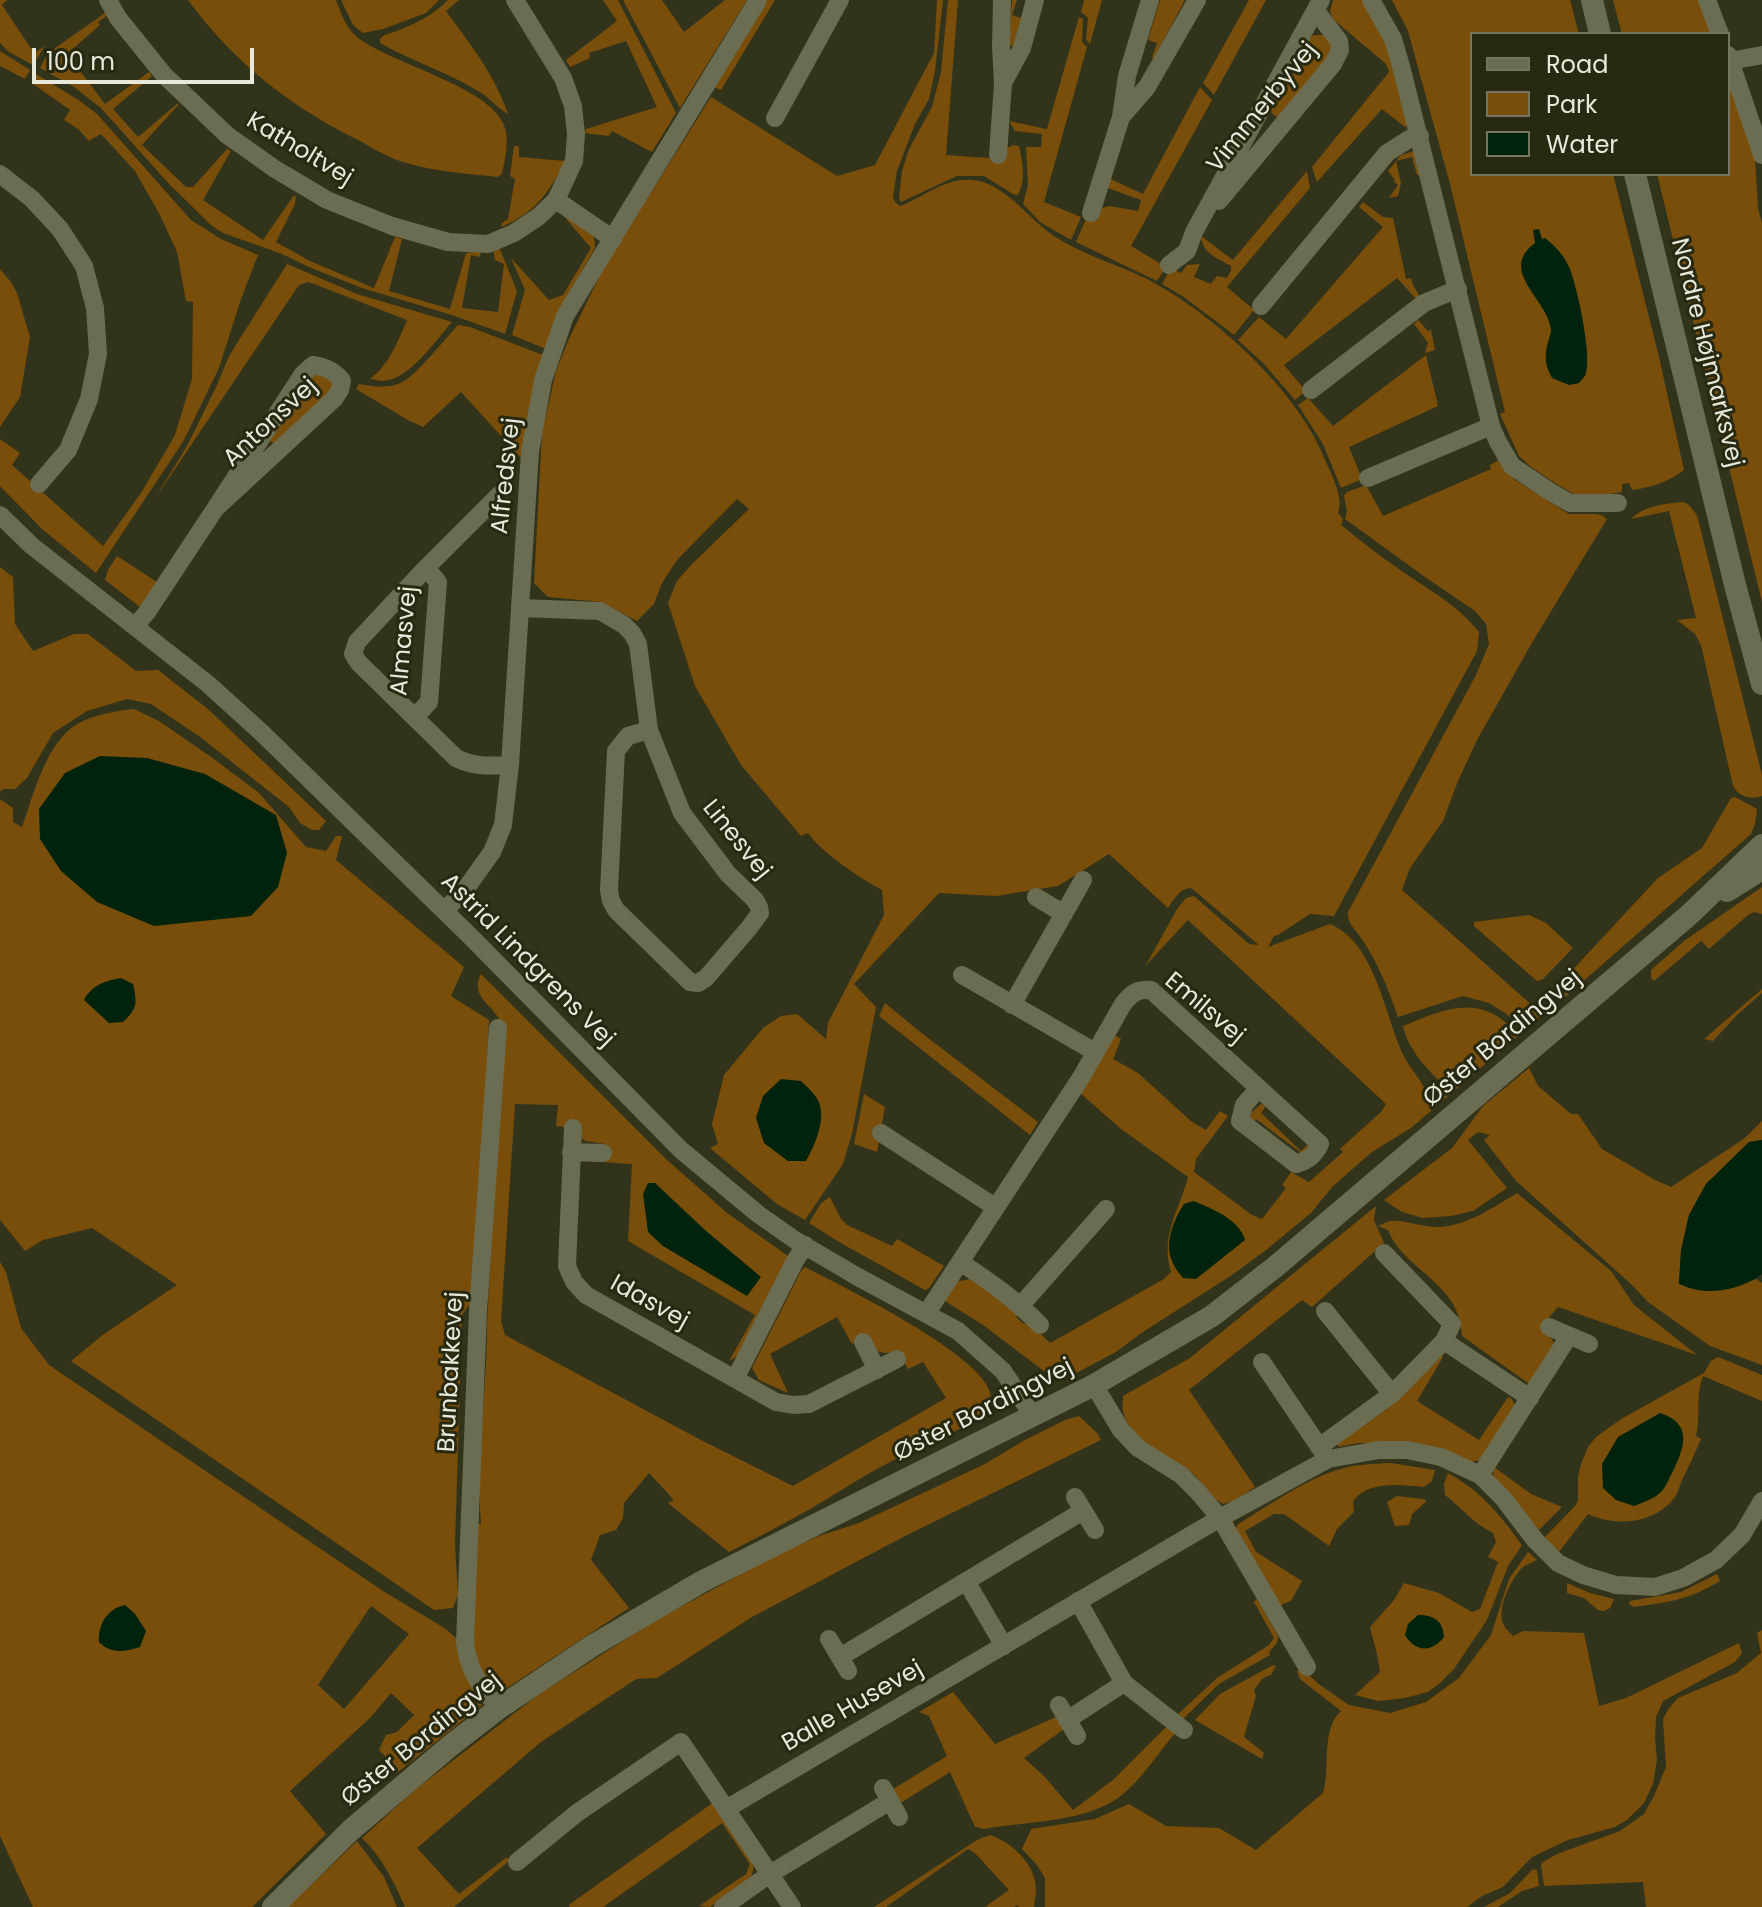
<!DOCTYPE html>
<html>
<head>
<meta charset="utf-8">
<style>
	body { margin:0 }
	#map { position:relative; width:1762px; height:1907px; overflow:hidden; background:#32331b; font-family:Poppins,sans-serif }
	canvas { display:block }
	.legend { position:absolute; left:1470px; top:32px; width:260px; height:144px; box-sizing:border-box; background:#282911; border:2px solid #757662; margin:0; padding:10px 14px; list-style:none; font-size:24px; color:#e8e9db }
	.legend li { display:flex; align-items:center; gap:16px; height:40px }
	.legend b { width:40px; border:2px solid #757662 }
	.scale { position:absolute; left:32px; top:48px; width:222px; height:36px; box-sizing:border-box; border:4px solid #e8e9db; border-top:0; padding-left:10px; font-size:24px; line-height:28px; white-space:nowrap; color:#e8e9db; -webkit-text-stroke:6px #282911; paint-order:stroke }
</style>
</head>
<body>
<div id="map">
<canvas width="1762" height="1907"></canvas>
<ul class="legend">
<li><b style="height:10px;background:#6a6d52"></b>Road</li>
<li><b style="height:22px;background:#794e0b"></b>Park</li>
<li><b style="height:22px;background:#00230e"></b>Water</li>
</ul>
<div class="scale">100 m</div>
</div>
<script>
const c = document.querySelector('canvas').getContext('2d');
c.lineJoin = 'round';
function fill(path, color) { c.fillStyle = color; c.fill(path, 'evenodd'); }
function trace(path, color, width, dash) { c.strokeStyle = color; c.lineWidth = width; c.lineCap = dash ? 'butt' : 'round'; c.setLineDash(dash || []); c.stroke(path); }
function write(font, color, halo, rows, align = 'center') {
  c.font = font + ' Poppins,sans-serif'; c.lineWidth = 6; c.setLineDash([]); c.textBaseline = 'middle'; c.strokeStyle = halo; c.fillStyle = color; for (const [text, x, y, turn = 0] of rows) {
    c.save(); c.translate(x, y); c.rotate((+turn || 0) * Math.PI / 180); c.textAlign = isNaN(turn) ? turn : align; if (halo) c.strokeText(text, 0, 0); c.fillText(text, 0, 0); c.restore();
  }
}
fill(new Path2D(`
	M0,0H7L2,5L30,47L36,52L45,46L33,65L9,52L0,43Z
	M188,0H336C341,13 346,28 357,37C393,65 487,85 504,125C510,141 505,158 502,174L497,177C463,173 426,171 394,159C383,154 372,148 362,142C292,108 234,63 188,0Z
	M341,0H439L426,13L383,29L363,33L353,25Z
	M448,0H459L446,11C470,44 495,75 508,114C497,108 489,97 478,91C447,72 412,61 380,43V39C385,33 389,34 397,31C416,23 434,15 448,0Z
	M603,0H618L676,113L652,152L612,131L609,136L585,133L586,129L657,107L626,41L589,53L590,58L570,67L566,60L617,21Z
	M623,0H662L684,32L725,0H747L680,108Z
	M765,0H775L721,90L714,87Z
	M937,0H943L935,71L929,99L915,124L897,171L893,197L895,202L900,206C926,196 949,174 979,181C1009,188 1030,221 1057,238C1084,255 1116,264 1145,278C1212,312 1299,391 1326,462C1332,476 1344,498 1338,513L1343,519L1341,525C1359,539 1377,554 1396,567C1424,587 1457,604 1479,632L1477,651L1334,916L1310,914L1278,935L1274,936L1268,947L1330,924C1377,944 1384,1017 1405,1058C1412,1072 1427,1085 1428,1101H1436L1444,1095L1443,1082H1440C1424,1065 1408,1049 1403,1026C1434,1013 1469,996 1500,1018C1507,1023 1513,1030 1519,1035L1411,1128L1372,1152L1333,1186L1311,1213L1266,1250L1232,1275L1143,1332L1116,1352L1065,1379L1057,1381L983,1325L945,1301L955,1282L970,1279L1019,1312L1016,1317L1024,1324L1028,1322L1050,1343L1164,1279L1171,1272C1160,1235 1179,1211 1188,1177L1121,1129L1079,1092L1113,1034L1121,1039L1113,1059L1138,1073L1192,1122L1206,1130L1220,1111L1228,1116L1196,1159L1194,1172L1252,1215L1262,1219L1286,1188L1282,1185L1291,1172L1309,1182L1343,1152L1340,1149L1381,1112L1386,1104L1188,920L1146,965L1177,909L1186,898L1194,896L1249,944L1259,945L1191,888C1180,888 1174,899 1168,908L1109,854L1058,886L996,896L939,893L854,984L876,1007L852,1134L843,1164L805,1220L777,1204L710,1148L718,1144L712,1124L724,1075L763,1028L781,1016L797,1014L826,1039L828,1023L884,915L882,890C860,878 823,854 808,833L801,836L741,765L695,686L668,603L677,581L692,564L749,509L737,499L677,560L662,583L654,604L637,621L601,602L548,597L534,583L542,433L556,371L568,341L603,269L711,97L837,176L875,165L934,53Z
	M948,0H958L946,155L1001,159C1003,151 1006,148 1013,145L1019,146C1023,164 1026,179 1018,195L1013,194L984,176H957L901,202L899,198L902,171L909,149L932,107L941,72Z
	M1012,0H1017L1012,15L1021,18L1014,46L1009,45Z
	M1084,0H1102L1090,44L1086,39L1088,18L1081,12Z
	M1160,0H1185L1154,58L1152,57L1157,43L1148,40Z
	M1249,0H1266L1214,95L1203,83Z
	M1333,0H1364L1385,35L1410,122L1405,127L1382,109L1317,182L1312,167L1389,72L1386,64L1333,19L1330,11Z
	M1392,0H1570L1579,34H1472V174H1613L1659,357L1684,470C1670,481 1650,488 1632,490L1629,483L1622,484V492L1611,494H1574L1555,483L1531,467L1519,456L1500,414L1505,412L1450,184L1408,31Z
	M1613,0H1698L1711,34H1622Z
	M105,13L108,15L98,22L100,25L67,54L105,104L149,72L152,76L113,109L138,137L178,103L179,104L142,145L186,187H193L227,149L231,151L203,200L263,240L294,195L296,197L295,204L276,242L310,261L374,288L395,237L402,239L389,291L450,309L466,253L481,251L480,257L471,255L462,308L498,312L504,264L495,260L493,247H499L517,291L505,334L452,315L362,288L311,268L282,254L223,233L212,226L169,184L101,108L74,87L40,68L48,53Z
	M1079,17L1083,19L1082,42L1087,47L1044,202L1081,217L1071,240L1040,222L1023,204L1028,185L1026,147H1041L1042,134L1015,131L1009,121L1047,129Z
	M1314,35H1323L1331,43L1333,52L1279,119L1268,110L1310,37Z
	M0,51L30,70L25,79L0,66Z
	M36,74L80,101L97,114L191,220L221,239L258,255L241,299L219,368L184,440L96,573L42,529L0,486V439L20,453L12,465L103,546L141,493L175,435L192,379L193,302L186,301L177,252L160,215L135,171L101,134L89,141L78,129L64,120L70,110L33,84Z
	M1728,79L1755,158L1758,208L1762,223V602L1657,174H1728Z
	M1200,87L1212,100L1131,246L1166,267L1157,281L1076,242L1087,217L1097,220L1102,208L1109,206L1138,211L1141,200L1108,188L1106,177L1143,194Z
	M514,146H519V157L565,161C549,193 535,213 501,227L502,223L508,219L515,179L510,176Z
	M1418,150L1423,173L1417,175L1412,157L1396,161L1401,183L1398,196L1389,198L1398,185L1394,182L1395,180L1388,171L1401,155Z
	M1307,171L1310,188L1227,287L1254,310L1234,335L1184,297L1162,284L1171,268L1181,273L1187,265L1200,264L1194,277L1211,284L1217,276L1227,278L1231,270V266C1217,258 1202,253 1201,236L1233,260Z
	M1363,202L1383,217L1393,218L1406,279L1411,278L1413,285L1422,300L1419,302L1397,278L1284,365L1306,391L1295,400L1264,364L1238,340L1259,317L1286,339L1383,227L1359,207Z
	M562,214C577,222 597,228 595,248L569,293L546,349L512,335L525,290L511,258L549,300L563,295L591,248Z
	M287,264L357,294L452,322C436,340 409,380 383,381C379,381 374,379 370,379C389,365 398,341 407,320L309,282L299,285L154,500L187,446L217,385L229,356Z
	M0,269L11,282L17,293L30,337L20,397L0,427Z
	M1418,320L1428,331L1431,330L1435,350L1425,353L1428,343L1414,324Z
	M458,325L470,327L543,355L521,458L461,392L423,427L408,420L356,389L359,384C374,387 390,389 404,381C418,373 446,338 458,325Z
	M1426,355L1438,406L1349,447L1362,479L1341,488L1323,444L1298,405L1308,398L1333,426Z
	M314,373L327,374L333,385L331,392L274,443L271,442L270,436Z
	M1499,460L1514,479L1569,514H1596L1601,515L1607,519L1533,641L1477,740L1458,781L1443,821L1410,868L1402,890L1543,1015L1525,1029L1505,1013L1489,1003L1463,996L1398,1017C1388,988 1377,960 1359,935C1353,927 1347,922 1348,912L1476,675L1489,644L1486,624L1475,611L1425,577L1345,519L1347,511L1344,496L1347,492L1366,485L1383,516L1491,469L1490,465Z
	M1683,502L1688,504L1697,515L1762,775V796C1751,800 1739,797 1733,786L1701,645L1695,634L1677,620L1696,618L1669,511L1631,519C1645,505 1665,504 1683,502Z
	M117,556L157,582L140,607L105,580L108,570Z
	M0,567L13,577L15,624L33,651L74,634H88L136,671L158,670L208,709L326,821L319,830H312L300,823L289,807L200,737L151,704L127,699L87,711L53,733L27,778L15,789H3L0,792Z
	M134,709L159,721L214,759L259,793L306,847L326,851L336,836H342L336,860L464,967L451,996L489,1020L477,1294L462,1315L455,1545L458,1595L453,1608L434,1610L71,1361L104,1334L177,1285L92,1228L43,1240L25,1251L0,1220V799L13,808V822L22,827C34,794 46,741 79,723C95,714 116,711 134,709Z
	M1735,797L1757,809L1755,824L1751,834L1563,999L1556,998L1558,991L1566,977L1658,878L1702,848L1731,798Z
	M1762,887V914L1754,912L1748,915L1709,949L1701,941L1654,981L1651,978V970L1684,941Z
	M1529,915L1546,923L1573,948L1543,979L1537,981L1474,926V922Z
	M481,974L666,1159L727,1213L788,1256L738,1356L729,1361L755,1315L628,1241L632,1164L586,1161L605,1159V1144L586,1141L565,1127L556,1126L558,1105L515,1104L501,1321L505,1335L699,1439L793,1486L946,1398L923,1362L908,1369L898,1352L885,1353L877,1351L867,1335L852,1344L837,1317L770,1354L788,1393L759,1380L752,1368L801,1271L805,1267C841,1286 989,1357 991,1397C992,1407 985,1416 976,1421C966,1427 954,1431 943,1436C924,1444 906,1453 888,1463C861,1477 836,1494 810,1509C784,1524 756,1538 729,1552L668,1503L674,1500L649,1473L624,1503L623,1518L616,1530L600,1535L591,1560L629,1608L504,1690L494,1689L485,1681L470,1637L477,1524H481C476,1457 487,1390 487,1324L503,1028C498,1006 468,999 481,974Z
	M1762,989V993L1737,1015L1713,1041L1704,1039Z
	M885,1003L919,1031L1038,1122L1030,1135L879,1016Z
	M1529,1068L1538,1086L1571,1114H1578L1602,1149L1655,1180L1671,1187L1745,1138L1762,1121V1140L1749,1142L1706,1184L1689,1215L1681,1250L1679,1283C1712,1295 1724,1290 1756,1279L1762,1283V1365L1710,1346L1648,1302L1631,1284L1516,1181L1484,1140L1490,1135L1478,1132L1468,1140L1507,1188L1473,1211L1451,1216L1423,1218L1402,1212L1384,1200L1452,1148L1483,1106Z
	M864,1094L885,1107L877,1152L854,1144Z
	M1261,1104L1266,1106L1261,1113L1301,1151L1308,1144L1311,1150L1296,1155L1300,1152L1256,1119L1253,1122L1250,1118L1252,1112Z
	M1517,1193L1611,1271L1634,1305L1697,1355L1558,1307L1547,1320L1550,1337L1556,1346L1532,1386L1462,1336C1461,1329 1460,1319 1457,1312C1443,1278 1401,1264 1388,1230L1378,1226C1382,1224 1386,1222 1390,1221C1403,1219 1424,1228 1441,1227C1470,1224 1494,1207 1517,1193Z
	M830,1197L841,1219L847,1225L892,1246L897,1239L944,1266L929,1288L925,1290L839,1242L809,1223L821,1203Z
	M1376,1206L1374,1220L1384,1243L1312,1307L1302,1300L1189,1390L1255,1487L1234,1501L1223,1504C1208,1496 1204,1483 1192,1473C1172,1457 1132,1442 1124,1415C1122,1410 1123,1402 1123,1396L1190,1358Z
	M0,1262L6,1272L21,1328L49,1365L383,1591L446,1629L458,1640L481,1695L482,1705L398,1772L392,1763L379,1750L386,1735L397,1732L414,1715L391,1693L370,1718L290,1791L326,1834L252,1907H33L0,1836ZM371,1606L409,1634L344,1709L318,1685Z
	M1438,1354L1443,1357L1417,1401L1479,1440L1508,1397L1512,1399L1516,1408L1480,1460L1471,1462L1378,1443H1359L1338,1447V1443L1387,1409Z
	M1718,1357L1762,1375V1401L1703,1376C1695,1396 1701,1416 1696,1436L1701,1439C1695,1453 1689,1466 1682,1480C1680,1485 1678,1492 1675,1497C1655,1524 1616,1527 1588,1514L1559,1552L1544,1538L1576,1505L1578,1500V1477L1581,1464L1588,1447L1596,1437L1621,1419L1704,1373L1711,1361Z
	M1079,1416L1098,1434L1101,1440L907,1535L752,1617L657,1678L636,1679L541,1742L417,1848L459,1894L507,1857L509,1861L454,1907H405C394,1882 382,1857 362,1838L416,1789L538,1695L653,1622L778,1554L819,1536L859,1523L985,1464L1023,1441L1065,1420Z
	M1391,1463L1435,1470L1432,1481L1424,1487C1401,1485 1369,1480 1353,1501L1354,1512L1337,1529L1329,1546L1284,1514H1274L1245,1531L1256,1552L1302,1581L1291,1601L1278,1606L1236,1537L1237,1525C1266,1507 1309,1477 1341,1469C1357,1464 1374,1464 1391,1463Z
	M1494,1467L1531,1494L1562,1507L1539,1530L1495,1481L1493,1473Z
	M1448,1473C1482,1492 1500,1515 1522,1545L1508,1566L1487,1620L1454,1669L1440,1683L1428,1692L1405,1698L1378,1701L1355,1695L1380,1672L1377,1654L1370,1627L1394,1600L1404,1583L1439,1593L1472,1612L1480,1609L1498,1562L1488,1557L1496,1542L1493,1533C1474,1524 1461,1507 1445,1495L1444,1484Z
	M1397,1496L1423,1499L1427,1501L1412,1514L1409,1525L1395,1526L1387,1502Z
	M1528,1552L1537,1560C1531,1563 1524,1565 1520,1570C1510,1582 1499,1605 1502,1620C1503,1626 1508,1631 1513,1636L1523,1631L1584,1633L1599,1706L1626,1698L1739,1643L1742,1653L1735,1662L1663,1701L1656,1717L1655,1738L1657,1760L1653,1784L1644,1803L1627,1820L1615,1827L1568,1840L1532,1857L1503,1887L1482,1896L1467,1907H1045V1878L1037,1865L1022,1849L1031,1829L1095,1819L1129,1804L1166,1826L1219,1828L1256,1850L1323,1793C1331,1768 1320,1731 1341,1711L1300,1679L1297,1671L1302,1669L1320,1685L1349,1705L1390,1713L1426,1702L1459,1678L1491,1635L1509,1579Z
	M1717,1574L1720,1581C1688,1600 1670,1602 1634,1607L1629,1604L1630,1601L1681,1592Z
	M1567,1583L1590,1593L1614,1599L1610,1608L1604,1611L1598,1610L1584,1598L1567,1593Z
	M1257,1599L1278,1636L1277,1643L1269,1652L1270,1655L1219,1684L1181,1721L1175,1717L1217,1678L1269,1645L1274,1638L1254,1602Z
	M1762,1630V1907H1646L1643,1882L1544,1886L1541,1865L1543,1862L1557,1854L1620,1831L1644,1814L1654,1796L1666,1767L1663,1719L1669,1708L1678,1698L1737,1673L1761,1653L1757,1633Z
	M1273,1665L1276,1666L1271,1675L1263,1678L1254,1690L1256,1696L1244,1737L1264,1753L1262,1759L1195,1720L1220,1694Z
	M953,1692L995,1744L1056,1717L1064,1729L1024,1758L1044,1776L1073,1810L1113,1780L1166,1727L1175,1733C1160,1751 1140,1781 1122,1795C1087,1823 1027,1821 984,1829L975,1827L950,1772L899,1804L890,1791L947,1756L929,1716L919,1712Z
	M714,1802L754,1864L752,1875L747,1881L710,1907L699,1906L746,1874L750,1864L722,1823L603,1907H569L570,1904Z
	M990,1835C1009,1841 1031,1860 1035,1881C1037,1890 1035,1898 1034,1907H1019L1017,1905L1014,1907H985L1009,1890L975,1853L968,1849L886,1907H874L977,1840Z
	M357,1841L384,1877L397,1907H288Z
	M1533,1869L1537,1870L1539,1886L1522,1891L1498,1907H1484L1510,1893Z`), '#794e0b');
fill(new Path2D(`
	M1539,229L1542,239L1545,238C1555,246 1564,255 1569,267C1577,285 1592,355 1586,373C1585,377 1582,379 1579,383L1569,385L1552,378C1545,364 1544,358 1548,342C1549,339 1551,333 1551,330C1549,300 1497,271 1535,243L1533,230Z
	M100,756L147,758L205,774L276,815L287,853L278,887L251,916L154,926L97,902L61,871L40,839L39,809L65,773Z
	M121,978L133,984C137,1003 138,1008 123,1022L109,1023L84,1000C92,985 105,981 121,978Z
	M781,1079L801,1081C806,1086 814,1093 818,1100C827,1118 815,1145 806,1161H788L764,1143L756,1118L763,1096Z
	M1762,1140V1274C1746,1287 1717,1294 1698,1290C1691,1289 1685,1286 1679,1284L1681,1250L1689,1215L1706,1184L1749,1142Z
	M648,1183H655L705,1230L761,1277L747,1296L663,1246L648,1232L643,1194Z
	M1193,1201C1211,1208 1239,1219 1245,1240L1196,1279L1183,1278C1179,1273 1174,1267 1172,1261C1164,1243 1174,1219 1184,1204Z
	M1660,1413C1691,1423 1686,1444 1674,1469C1670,1476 1667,1485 1662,1491C1654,1499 1644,1502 1634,1506L1616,1500L1603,1488L1602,1464L1618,1437Z
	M125,1605L135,1614L146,1631L140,1647C125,1652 111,1654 99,1642C98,1624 107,1609 125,1605Z
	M1418,1615C1433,1615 1443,1620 1444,1637C1432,1653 1415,1652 1405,1635L1408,1624Z`), '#00230e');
trace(new Path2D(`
	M108,0L118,18L164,75L227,135L275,169L327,200L392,226L448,242L488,244L514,233L538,217L556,200L574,161L576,134L573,106L563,78L515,0
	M1371,0L1393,39L1401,66L1491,426L1498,442L1512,466L1549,491L1570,503H1618
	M1707,0L1720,34
	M1728,55L1762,155
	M1730,61L1762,55
	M1003,83L1022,48L1035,0
	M1121,117L1147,87L1197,0
	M775,118L840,0
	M998,155L1003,83L1001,47L1002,0
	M0,174L32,199L60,229L84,266L95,308L98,354L89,399L68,450L39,484
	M556,200L613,239
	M1219,201L1333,64L1340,50L1339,41L1316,11
	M1091,213L1121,117L1127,76L1150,0
	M1169,265L1187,251L1194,232L1321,0
	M1261,306L1387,153L1409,139L1420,136
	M1311,390L1424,303L1458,289
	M1368,478L1491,426
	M499,495L426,568L357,642L353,654L359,663L456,758C473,767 491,766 510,765
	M0,515L32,546L208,684L262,733L470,936L681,1150L758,1214L795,1240L858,1277L958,1331L1003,1371L1033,1416
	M520,608L600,611L624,625L632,633L638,644L649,730L682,813L728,874L755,900L759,907L760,913L749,928L706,978L698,983L690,982L616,910L611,901L609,890L616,751L628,736L649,730
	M135,627L147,612L215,509L334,399L340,390L342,381C335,371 326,367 313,365L303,374L215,509
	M415,717L429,702L438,582L426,568
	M1036,897L1064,914
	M444,910L462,894L492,852L503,825L510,765L530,452L543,380L565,316L758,0
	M962,975L1095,1052
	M1012,1005L1083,880
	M498,1028L478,1311L465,1642C468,1671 481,1687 499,1708
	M573,1128L567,1266L574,1282L586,1295L776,1402L793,1405L809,1404L897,1359
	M881,1133L995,1207
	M571,1152L603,1153
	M960,1262C989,1281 1016,1300 1040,1325
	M1021,1305L1106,1209
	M1325,1311L1392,1394
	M926,1314L1082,1076L1123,1004C1132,993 1137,989 1151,990L1320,1144C1315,1155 1308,1161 1296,1164L1240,1121L1244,1105L1259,1088
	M1549,1327L1589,1344
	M1444,1341L1530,1398
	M863,1342L877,1370
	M1262,1362L1326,1457
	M735,1379L795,1261L805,1245
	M1094,1385L1121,1430L1138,1448L1181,1475L1198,1492L1220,1518L1307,1667
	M1319,1447L1392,1394L1444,1341L1452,1324L1384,1253
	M1480,1475L1569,1336
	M1075,1497L1095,1530
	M966,1581L1004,1646
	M1078,1601L1124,1683L1184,1730
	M829,1639L848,1671
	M840,1657L1083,1511
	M1059,1705L1077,1736
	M1067,1720L1124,1683
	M883,1788L899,1817
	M726,1809L1220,1518L1328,1459L1379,1450H1407L1441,1457L1480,1475L1503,1498L1535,1540L1558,1563L1583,1575L1616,1585L1655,1587L1683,1578L1716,1560L1742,1535L1762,1501
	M517,1862L577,1813L681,1742L792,1907
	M723,1907L770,1874L890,1801`), '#6a6d52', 18);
trace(new Path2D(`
	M1592,0L1600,34
	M1635,174L1735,585L1762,684
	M1727,891L1762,869
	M273,1907L351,1830L450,1746L499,1708L592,1646L701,1582L1094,1385L1212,1316L1275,1267L1689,915L1762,845`), '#6a6d52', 22);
write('24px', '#e8e9db', '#282911', [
	["Vimmerbyvej",1263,108,-51],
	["Katholtvej",299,150,31],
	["Nordre Højmarksvej",1706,353,76],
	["Antonsvej",271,423,-43],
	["Alfredsvej",507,476,-84],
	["Almasvej",405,641,-85],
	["Linesvej",736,840,51],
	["Astrid Lindgrens Vej",527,961,45],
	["Emilsvej",1204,1009,40],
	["Øster Bordingvej",1503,1039,-40],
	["Idasvej",649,1303,29],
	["Brunbakkevej",452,1372,-87],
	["Øster Bordingvej",984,1411,-27],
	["Balle Husevej",853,1707,-30],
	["Øster Bordingvej",422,1740,-39]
]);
</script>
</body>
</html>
